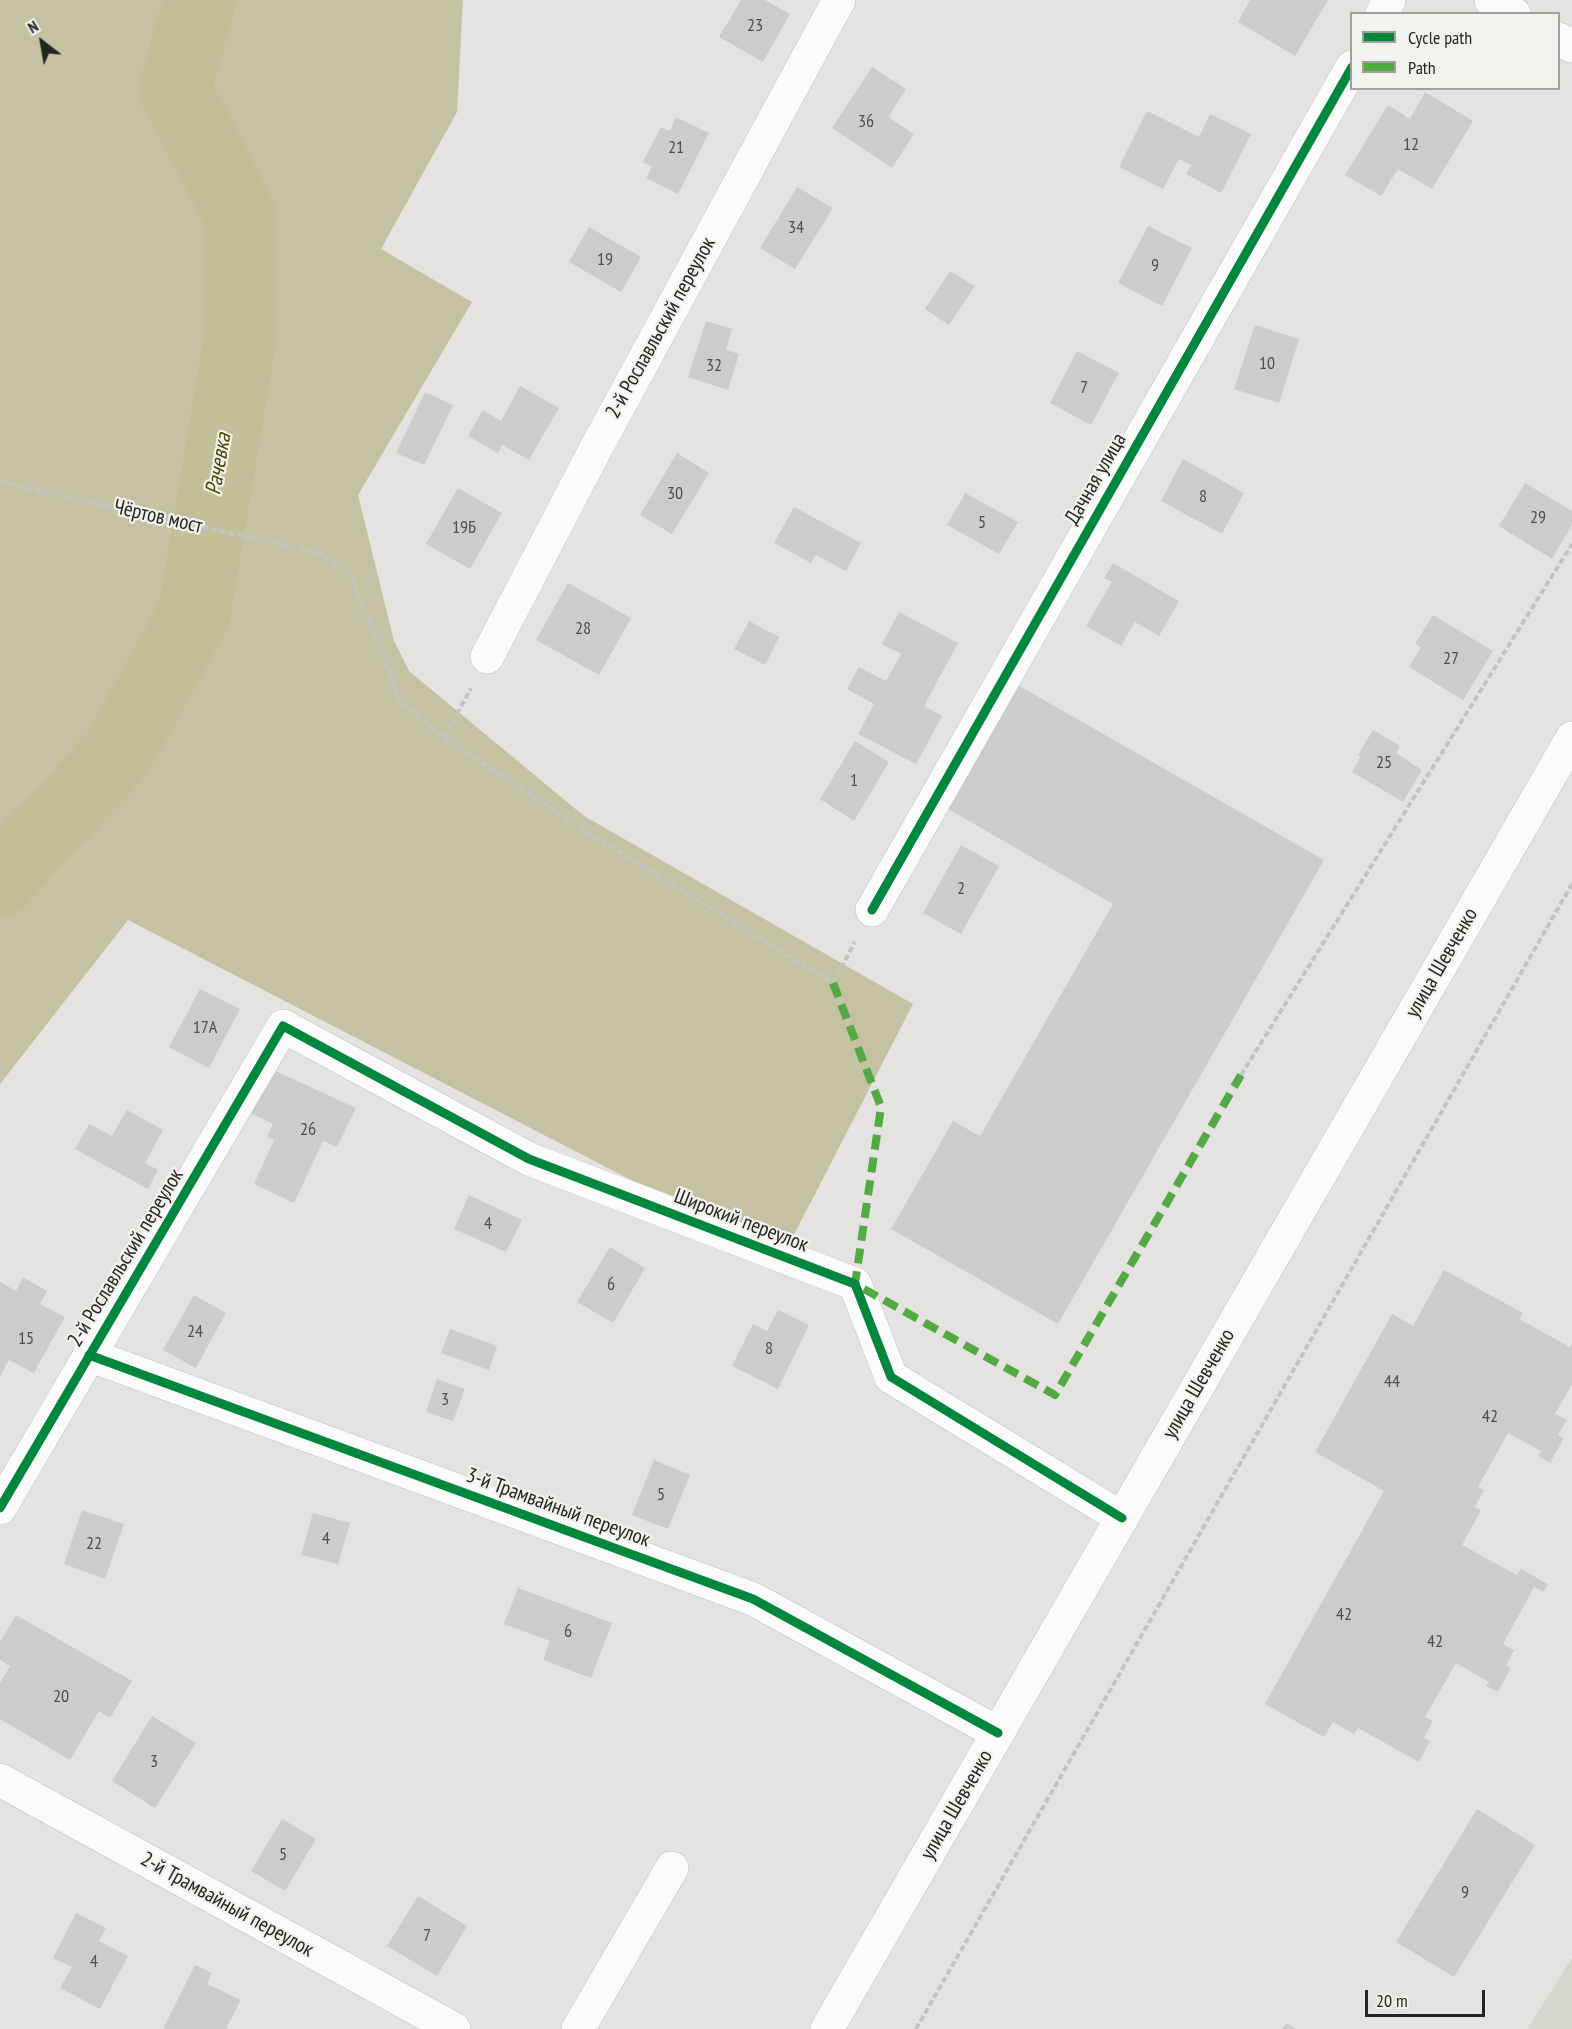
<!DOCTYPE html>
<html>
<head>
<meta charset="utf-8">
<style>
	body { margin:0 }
	#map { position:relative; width:1572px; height:2029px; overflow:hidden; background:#e4e3e2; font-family:"PT Sans Narrow",sans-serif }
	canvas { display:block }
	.legend { position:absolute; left:1350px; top:12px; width:210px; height:78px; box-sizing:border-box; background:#f2f2ee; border:2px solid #a0a09d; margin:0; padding:8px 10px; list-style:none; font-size:18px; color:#242423 }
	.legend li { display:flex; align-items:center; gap:12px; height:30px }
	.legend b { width:30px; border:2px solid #a0a09d }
	.north { position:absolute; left:12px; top:12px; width:60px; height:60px; -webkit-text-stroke:4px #f2f2ee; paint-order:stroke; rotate:329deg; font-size:16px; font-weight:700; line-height:24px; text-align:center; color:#242423 }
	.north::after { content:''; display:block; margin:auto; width:21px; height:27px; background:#242423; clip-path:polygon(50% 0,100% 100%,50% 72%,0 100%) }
	.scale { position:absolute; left:1365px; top:1990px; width:120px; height:27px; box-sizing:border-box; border:3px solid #242423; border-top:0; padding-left:8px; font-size:18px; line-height:21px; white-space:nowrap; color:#242423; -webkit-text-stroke:4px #f2f2ee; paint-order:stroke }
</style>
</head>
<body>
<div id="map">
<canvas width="1572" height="2029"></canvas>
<ul class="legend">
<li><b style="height:8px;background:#00873e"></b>Cycle path</li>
<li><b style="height:8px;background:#53aa43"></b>Path</li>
</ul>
<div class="north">N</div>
<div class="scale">20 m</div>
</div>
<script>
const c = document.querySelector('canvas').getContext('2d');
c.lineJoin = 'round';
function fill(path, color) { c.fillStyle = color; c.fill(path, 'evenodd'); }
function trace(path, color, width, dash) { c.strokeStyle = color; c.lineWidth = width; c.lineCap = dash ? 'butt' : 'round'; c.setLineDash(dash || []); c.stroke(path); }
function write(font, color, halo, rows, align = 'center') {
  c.font = font + ' "PT Sans Narrow",sans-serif'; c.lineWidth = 4.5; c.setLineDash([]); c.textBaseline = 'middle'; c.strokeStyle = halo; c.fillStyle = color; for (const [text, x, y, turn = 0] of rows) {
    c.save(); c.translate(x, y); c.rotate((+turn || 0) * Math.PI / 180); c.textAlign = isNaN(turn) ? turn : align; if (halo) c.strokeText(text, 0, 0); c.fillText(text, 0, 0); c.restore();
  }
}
fill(new Path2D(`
	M1572,1958V2029H1528L1535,2017Z`), '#d6d5ce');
fill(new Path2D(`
	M0,0H463L457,112L381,249L472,302L358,495L394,641L409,671L584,816L913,1004L782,1258L128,920L0,1084Z`), '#c4c2a3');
trace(new Path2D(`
	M0,880L117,754L194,615L239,345V213L175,89L200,0`), '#c2bf98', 72);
fill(new Path2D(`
	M741,0H765L790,14L763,62L719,37Z
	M1250,0H1328L1295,56L1238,22Z
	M872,67L906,89L888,117L914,134L892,168L832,128Z
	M1425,92L1473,121L1432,189L1398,169L1381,196L1345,175L1388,105L1410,119Z
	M1147,111L1199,137L1210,114L1251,134L1221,193L1186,174L1191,165L1179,159L1163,189L1119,167Z
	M676,117L709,133L678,194L646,178L652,166L643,162L661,127L670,131Z
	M797,187L833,208L795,269L760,248Z
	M1148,226L1192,248L1162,306L1118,283Z
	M589,227L641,257L621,292L569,262Z
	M950,271L975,286L949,325L925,309Z
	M706,321L732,329L726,350L739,354L728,390L688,377Z
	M1255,325L1299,339L1279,403L1234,389Z
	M1077,351L1119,373L1091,425L1050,403Z
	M520,386L559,408L529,460L502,445L498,453L468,436L483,410L501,421Z
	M425,392L453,405L424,465L396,453Z
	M677,453L709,473L672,534L640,515Z
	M1183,459L1244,493L1222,534L1161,501Z
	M1525,483L1572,511V525L1552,559L1499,526Z
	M458,488L502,513L470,569L426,544Z
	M965,493L1018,522L999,554L947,525Z
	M794,507L861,543L846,571L816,555L811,563L774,543Z
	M1113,563L1179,601L1159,636L1135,622L1121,646L1086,626L1112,582L1104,578Z
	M568,583L631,618L599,675L536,640Z
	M899,612L958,643L924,706L942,716L916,764L858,734L874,704L847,689L859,667L886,681L901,654L882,644Z
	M1433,615L1493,651L1463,700L1409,667L1421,647L1415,644Z
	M749,621L779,637L765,665L734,649Z
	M1007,679L1324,860L1058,1324L891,1229L953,1121L980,1136L1113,904L936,802Z
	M1373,730L1400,746L1396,753L1422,770L1403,802L1352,772L1361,756L1358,755Z
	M855,741L889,762L854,821L820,799Z
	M961,845L999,866L961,934L923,913Z
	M200,989L240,1009L209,1068L169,1047Z
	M271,1069L356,1108L337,1147L323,1141L294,1203L254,1184L274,1140L267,1137L273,1124L250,1113Z
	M127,1110L163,1130L145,1163L158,1170L148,1189L75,1149L89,1124L112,1136Z
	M469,1195L522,1220L506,1252L454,1229Z
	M610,1247L645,1268L613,1323L577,1302Z
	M1444,1270L1523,1313L1519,1319L1570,1347L1572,1343V1384L1555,1414L1567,1420L1558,1435L1564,1438L1550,1463L1538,1456L1541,1451L1508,1433L1478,1487L1484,1490L1475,1507L1481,1510L1462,1545L1517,1575L1521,1569L1548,1584L1543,1592L1534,1587L1503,1644L1514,1650L1506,1665L1511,1668L1498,1692L1486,1686L1489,1682L1456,1663L1425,1717L1433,1721L1424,1738L1430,1741L1419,1762L1358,1728L1354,1734L1333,1722L1324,1737L1265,1704L1384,1491L1315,1452L1392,1314L1413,1326Z
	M23,1277L47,1291L40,1304L65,1317L34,1373L9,1360L0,1377V1282L16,1291Z
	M194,1295L226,1313L196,1368L163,1350Z
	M778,1310L809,1325L778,1389L732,1366L753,1324L767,1331Z
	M450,1329L497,1346L489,1370L441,1353Z
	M437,1379L465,1389L453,1421L426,1412Z
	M654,1460L690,1475L668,1529L632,1515Z
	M82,1510L124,1524L105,1579L64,1564Z
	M313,1513L350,1523L338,1564L301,1555Z
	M518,1588L612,1623L591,1678L543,1660L550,1641L504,1624Z
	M16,1615L132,1681L110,1718L99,1711L70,1760L0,1719V1683L10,1666L0,1660V1642Z
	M152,1716L196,1743L155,1808L112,1781Z
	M1477,1809L1535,1845L1454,1977L1396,1942Z
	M282,1819L316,1839L285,1891L251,1871Z
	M418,1896L467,1926L437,1976L387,1946Z
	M76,1913L106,1928L99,1941L128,1956L100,2009L60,1988L72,1967L53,1958Z
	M195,1965L212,1973L207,1984L241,2000L226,2029H163Z
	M1286,2023L1297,2029H1282Z`), '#ccccca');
const minor = new Path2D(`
	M1491,0L1514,14
	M1382,14L1389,0
	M1558,39L1572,46
	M487,657L594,452L839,0
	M872,910L1352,67
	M89,1355L753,1599L998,1733
	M0,1508L283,1026L529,1159L855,1284L891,1377L1122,1518
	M0,1780L454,2029
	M578,2029L672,1868`);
const major = new Path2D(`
	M827,2029L1572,738`);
trace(minor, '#c1c1bf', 34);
trace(major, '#c1c1bf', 34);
trace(new Path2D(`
	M0,482L315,552L349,572L401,702L444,738L595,837L833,983L855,942
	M444,738L471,688
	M1241,1075L1572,544
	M916,2029L1572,884`), '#c3c3c2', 4, [6, 3]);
trace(minor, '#fbfbfb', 33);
trace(major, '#fbfbfb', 33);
trace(new Path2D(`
	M833,983L881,1107L855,1284L1055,1395L1241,1075`), '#53aa43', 8, [15, 8]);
trace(new Path2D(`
	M872,910L1352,67
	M89,1355L753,1599L998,1733
	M0,1508L283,1026L529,1159L855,1284L891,1377L1122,1518`), '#00873e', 9);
write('18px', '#4e4e4d', null, [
	["23",755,26],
	["36",866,122],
	["12",1411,145],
	["21",676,148],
	["34",796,228],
	["19",605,260],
	["9",1155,266],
	["10",1267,364],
	["32",714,366],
	["7",1084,388],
	["30",675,494],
	["8",1203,497],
	["29",1538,518],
	["5",982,523],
	["19Б",464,528],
	["28",583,629],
	["27",1451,659],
	["25",1384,763],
	["1",854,781],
	["2",961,889],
	["17А",205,1028],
	["26",308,1130],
	["4",488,1224],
	["6",611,1285],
	["24",195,1332],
	["15",26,1339],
	["8",769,1349],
	["44",1392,1382],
	["3",445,1400],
	["42",1490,1417],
	["5",661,1495],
	["4",326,1539],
	["22",94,1544],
	["42",1344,1615],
	["6",568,1632],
	["42",1435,1642],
	["20",61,1697],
	["3",154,1762],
	["5",283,1855],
	["9",1465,1893],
	["7",427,1936],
	["4",94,1962]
]);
write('21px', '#242423', '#f2f2ee', [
	["2-й Рославльский переулок",661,328,-61],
	["Дачная улица",1096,479,-60],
	["Чёртов мост",158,517,13],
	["улица Шевченко",1442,963,-60],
	["Широкий переулок",741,1221,21],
	["2-й Рославльский переулок",126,1258,-59],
	["улица Шевченко",1199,1384,-60],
	["3-й Трамвайный переулок",558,1508,20],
	["улица Шевченко",957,1805,-60],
	["2-й Трамвайный переулок",227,1905,29]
]);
write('italic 22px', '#494400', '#f2f2ee', [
	["Рачевка",219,464,-80]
]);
</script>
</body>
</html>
